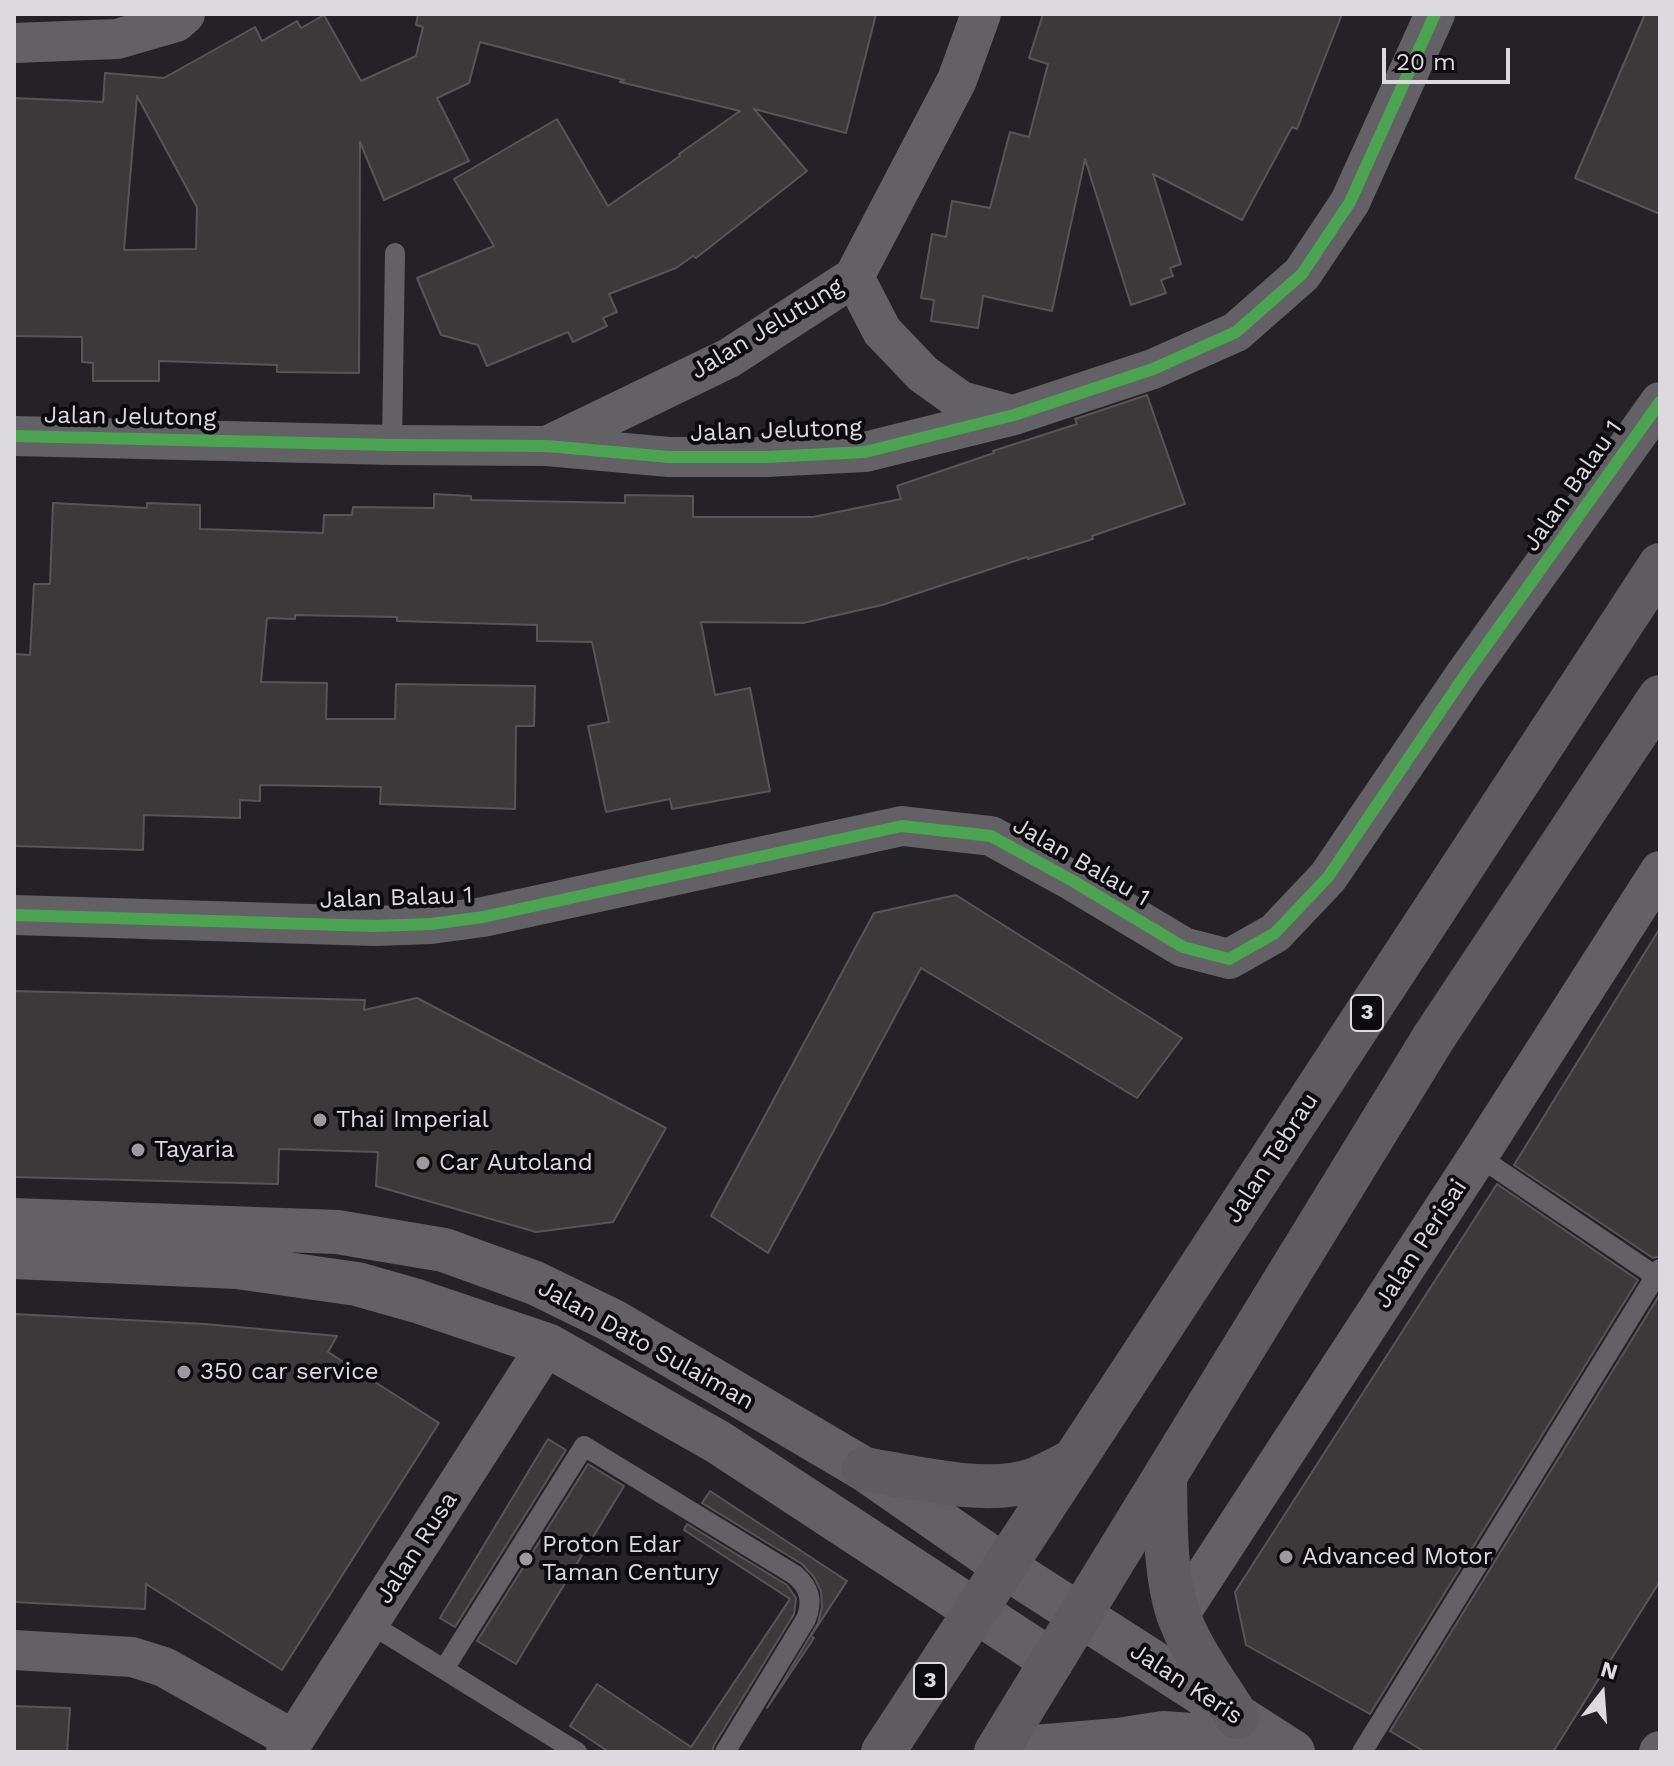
<!DOCTYPE html>
<html>
<head>
<meta charset="utf-8">
<style>
	body { margin:0 }
	#map { position:relative; width:1674px; height:1766px; overflow:hidden; background:#242227; font-family:"Work Sans",sans-serif }
	canvas { display:block }
	.frame { position:absolute; inset:0; border:16px solid #dcdadf; pointer-events:none }
	.north { position:absolute; left:1562px; top:1654px; width:80px; height:80px; -webkit-text-stroke:6px #0c0b0e; paint-order:stroke; rotate:17deg; font-size:22px; font-weight:700; line-height:32px; text-align:center; color:#dcdadf }
	.north::after { content:''; display:block; margin:auto; width:28px; height:36px; background:#dcdadf; clip-path:polygon(50% 0,100% 100%,50% 72%,0 100%) }
	.scale { position:absolute; left:1382px; top:48px; width:128px; height:36px; box-sizing:border-box; border:4px solid #dcdadf; border-top:0; padding-left:10px; font-size:24px; line-height:28px; white-space:nowrap; color:#dcdadf; -webkit-text-stroke:6px #0c0b0e; paint-order:stroke }
</style>
</head>
<body>
<div id="map">
<canvas width="1674" height="1766"></canvas>
<div class="frame"></div>
<div class="north">N</div>
<div class="scale">20 m</div>
</div>
<script>
const c = document.querySelector('canvas').getContext('2d');
c.lineJoin = 'round';
function fill(path, color) { c.fillStyle = color; c.fill(path, 'evenodd'); }
function trace(path, color, width, dash) { c.strokeStyle = color; c.lineWidth = width; c.lineCap = dash ? 'butt' : 'round'; c.setLineDash(dash || []); c.stroke(path); }
function write(font, color, halo, rows, align = 'center') {
  c.font = font + ' "Work Sans",sans-serif'; c.lineWidth = 8; c.setLineDash([]); c.textBaseline = 'middle'; c.strokeStyle = halo; c.fillStyle = color; for (const [text, x, y, turn = 0] of rows) {
    c.save(); c.translate(x, y); c.rotate((+turn || 0) * Math.PI / 180); c.textAlign = isNaN(turn) ? turn : align; if (halo) c.strokeText(text, 0, 0); c.fillText(text, 0, 0); c.restore();
  }
}
const building = new Path2D(`
	M418,14H876L846,133L754,109L807,171L696,258L693,256L676,268L609,294L617,312L603,318L607,326L573,342L568,332L487,366L478,345L441,335L417,278L494,246L454,179L557,119L608,206L680,156L679,154L740,111L620,82L624,80L480,42L469,83L437,98L469,161L384,200L360,142L359,373L277,372V365L159,361V381H93V363L82,362V337L14,336V98L103,102L105,73L164,78L255,27L262,41L297,21L301,28L324,15L361,81L416,56L423,27L416,25ZM137,96L197,207L196,249L124,250Z
	M1043,14H1342L1297,129L1292,127L1242,220L1153,174L1181,264L1170,268L1173,276L1161,280L1166,293L1131,305L1085,159L1052,311L983,296L978,328L931,321L934,300L921,298L932,234L946,237L952,201L990,208L1010,132L1029,137L1048,64L1029,58Z
	M1645,14H1660V214L1575,178Z
	M1147,395L1185,504L1092,536L1093,539L1028,559L1027,557L882,605L803,623L701,622L715,695L750,688L770,791L672,809L670,799L606,812L588,726L609,722L592,642L537,641V625L397,621V617L295,615V619L267,618L261,682L327,683L326,719H395L396,684L535,686L534,726H516L515,809L380,804L381,787L260,785V801L240,800V818L144,815L143,850L14,846V654L30,655L34,584H50L53,503L147,508V503L200,505V529L323,533L324,515H352L353,507L434,508V494L471,496V500L625,503V495L693,496V517H813L901,499L897,486L994,453L993,451L1077,424L1075,419Z
	M956,895L1182,1038L1137,1098L921,968L768,1253L711,1216L874,913Z
	M1660,928V1256L1653,1258L1514,1165Z
	M14,991L365,1000L364,1010L417,998L666,1128L613,1222L536,1232L376,1186L378,1152L279,1149L278,1184L14,1177Z
	M1497,1184L1638,1280L1370,1714L1246,1645L1235,1592Z
	M1660,1294V1581L1553,1752H1425L1390,1731Z
	M14,1314L205,1324L337,1336L328,1352L439,1423L282,1670L146,1584L145,1609L14,1602Z
	M548,1439L566,1450L455,1627L440,1618Z
	M588,1464L624,1486L516,1664L477,1641Z
	M710,1491L847,1581L811,1636L814,1638L767,1708L818,1623L822,1607L821,1591L814,1577L802,1564L702,1503Z
	M687,1524L787,1585L796,1598L794,1614L714,1745L712,1752H609L570,1726L597,1684L691,1747L790,1599L684,1530Z
	M14,1706L70,1708L67,1752H14Z`);
fill(building, '#3b393a');
trace(building, '#575556', 2);
trace(new Path2D(`
	M392,445L395,253
	M1478,1156L1660,1279
	M369,1623L577,1752
	M444,1669L584,1446L795,1575C810,1588 813,1601 806,1619L725,1752
	M1362,1752L1660,1269`), '#636166', 20);
trace(new Path2D(`
	M14,43L117,39L176,22L185,14
	M854,277L882,331L923,374L961,401L1012,415
	M14,436L392,445L547,446L669,457H766L865,452L1014,415L1153,369L1236,332L1302,274L1350,202L1435,14
	M547,446L729,358L854,277L957,80L981,14
	M14,915L375,926L431,924L483,917L902,826L991,836L1073,881L1183,947L1229,959L1275,933L1328,877L1465,675L1660,402
	M1179,1615L1478,1156L1660,871
	M14,1650L132,1657L164,1667L294,1740
	M286,1752L547,1345
	M1659,1752L1660,1751`), '#636166', 40);
trace(new Path2D(`
	M14,1220L337,1232L444,1250L535,1283L613,1321L864,1469L1005,1567L1293,1752
	M14,1257L237,1267L357,1284L417,1301L547,1345L718,1442L1052,1661
	M998,1750L1118,1740L1163,1733L1192,1735L1215,1743L1227,1752`), '#636166', 44);
trace(new Path2D(`
	M864,1469C912,1477 987,1496 1033,1480C1047,1475 1060,1467 1073,1461
	M1165,1477C1166,1523 1164,1570 1178,1614C1191,1651 1217,1684 1237,1717
	M883,1752L1660,565
	M996,1752L1434,1037L1660,697`), '#5e5b61', 44);
trace(new Path2D(`
	M14,436L392,445L547,446L669,457H766L865,452L1014,415L1153,369L1236,332L1302,274L1350,202L1435,14
	M14,915L375,926L431,924L483,917L902,826L991,836L1073,881L1183,947L1229,959L1275,933L1328,877L1465,675L1660,402`), '#4ca352', 12);
for (const [x, y, r, color] of [
	[320,1120,8,"#9c9a9f"],
	[138,1150,8,"#9c9a9f"],
	[423,1163,8,"#9c9a9f"],
	[184,1372,8,"#9c9a9f"],
	[1286,1557,8,"#9c9a9f"],
	[526,1559,8,"#9c9a9f"]
]) { const dot = new Path2D(); dot.arc(x, y, r, 0, 2 * Math.PI); c.fillStyle = color; c.fill(dot); trace(dot, '#0c0b0e', 3); }
for (const [x, y, w] of [
	[1367,1013,32],
	[930,1681,32]
]) { const box = new Path2D(); box.roundRect(x - w / 2, y - 18, w, 36, 6); c.fillStyle = '#0c0b0e'; c.fill(box); trace(box, '#dcdadf', 2); }
write('bold 22px', '#dcdadf', null, [
	["3",1367,1013],
	["3",930,1681]
]);
write('24px', '#dcdadf', '#0c0b0e', [
	["Jalan Jelutung",767,329,-31],
	["Jalan Jelutong",130,417,1],
	["Jalan Jelutong",776,431,-2],
	["Jalan Balau 1",1573,486,-55],
	["Jalan Balau 1",1081,862,30],
	["Jalan Balau 1",396,898,-2],
	["Jalan Tebrau",1272,1158,-57],
	["Jalan Perisai",1421,1244,-57],
	["Jalan Dato Sulaiman",646,1345,29],
	["Jalan Rusa",417,1548,-57],
	["Jalan Keris",1186,1684,33]
]);
write('24px', '#dcdadf', '#0c0b0e', [
	["Thai Imperial",336,1120],
	["Tayaria",154,1150],
	["Car Autoland",439,1163],
	["350 car service",200,1372],
	["Proton Edar",542,1545],
	["Taman Century",542,1573],
	["Advanced Motor",1302,1557]
], 'left');
</script>
</body>
</html>
